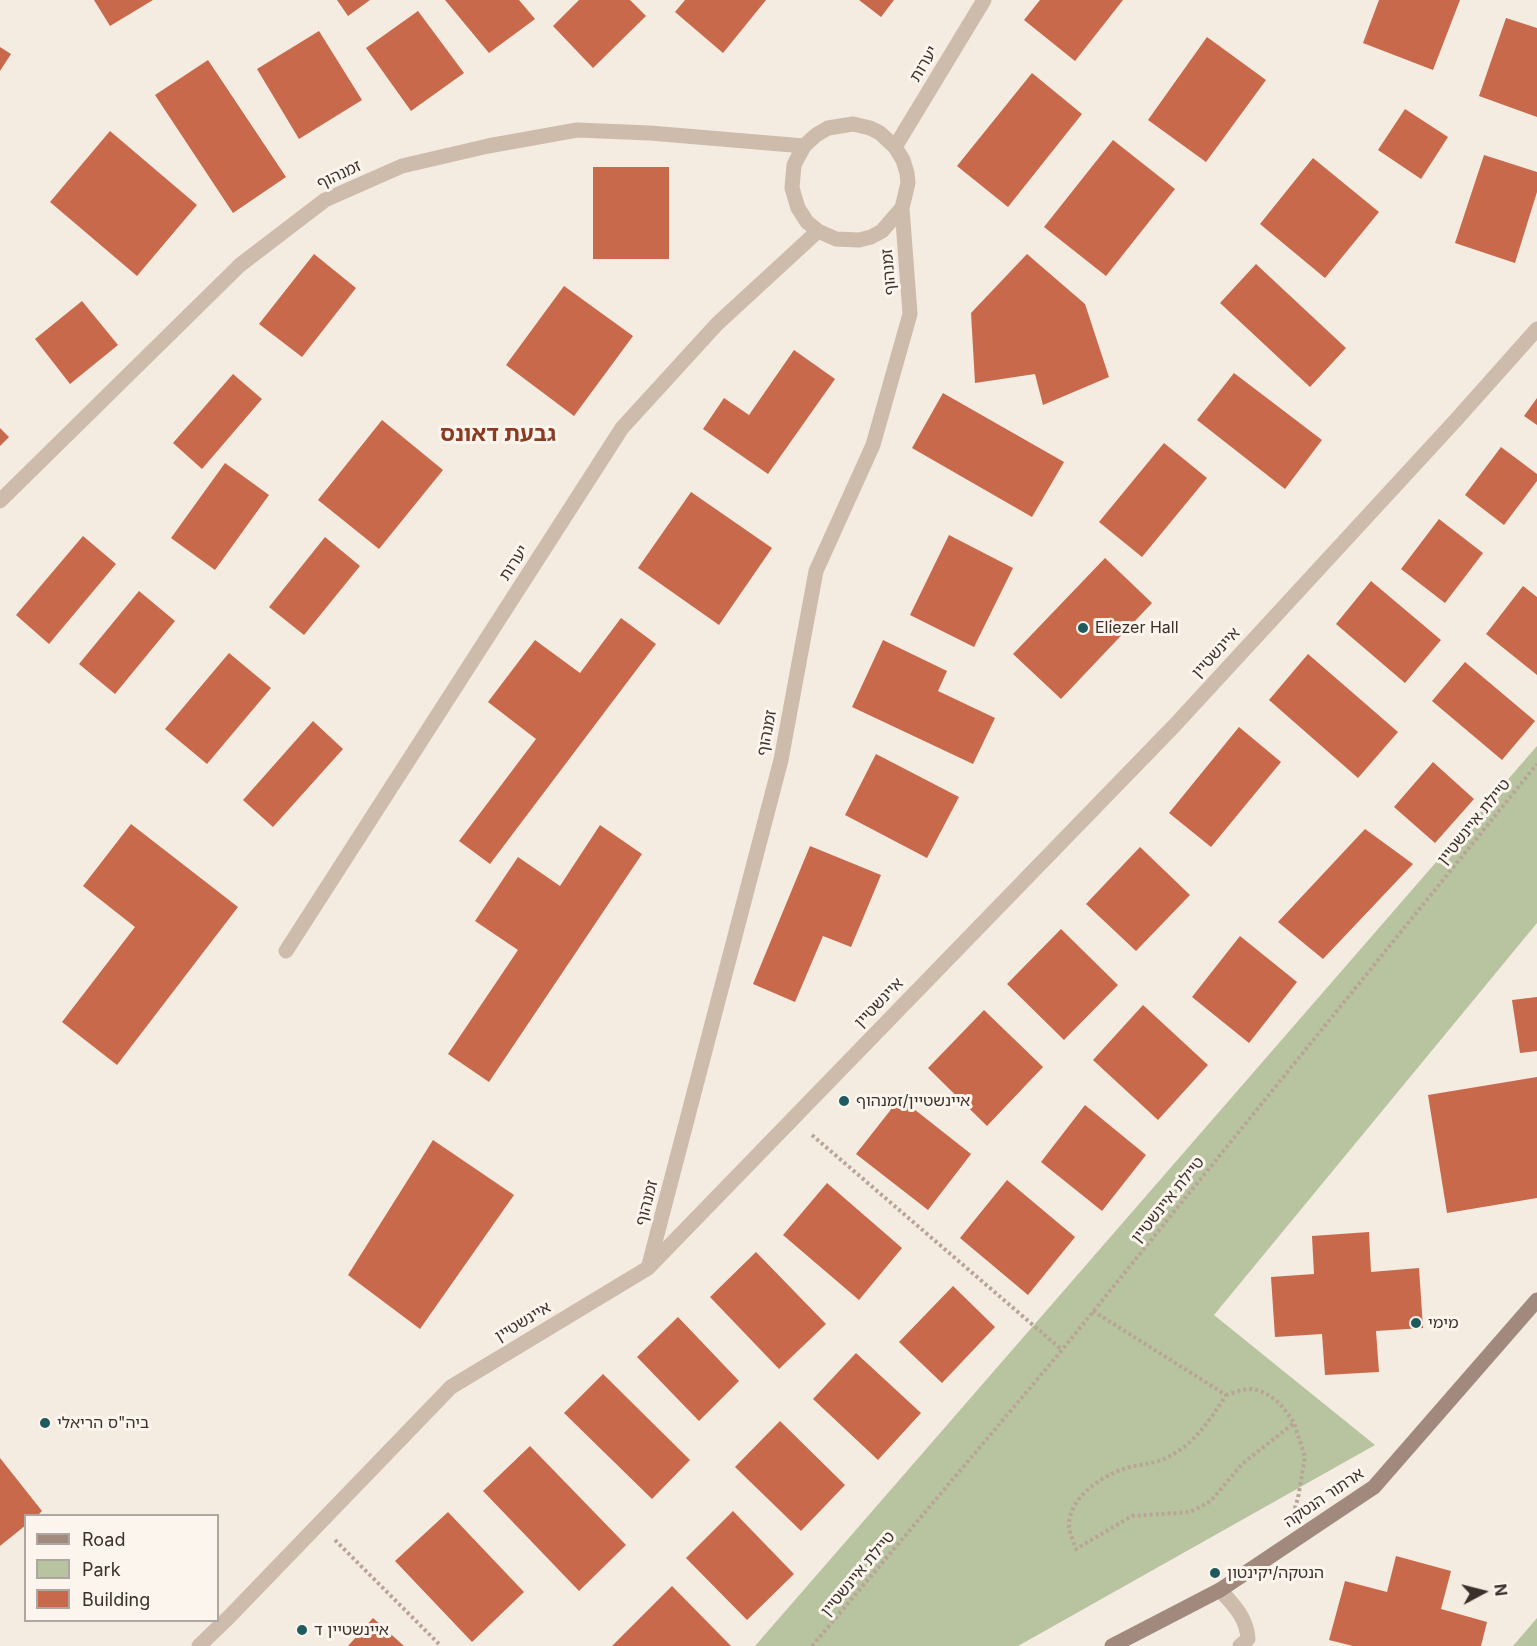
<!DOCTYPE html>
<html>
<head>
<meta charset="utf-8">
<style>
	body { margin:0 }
	#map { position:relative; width:1537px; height:1646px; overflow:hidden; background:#f4ebe1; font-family:Inter,sans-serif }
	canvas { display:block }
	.legend { position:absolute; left:24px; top:1514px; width:195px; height:108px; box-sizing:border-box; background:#fbf5ee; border:2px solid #aea6a0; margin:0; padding:8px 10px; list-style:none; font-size:18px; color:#3b302b }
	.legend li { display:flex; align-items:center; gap:12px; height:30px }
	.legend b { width:30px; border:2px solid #aea6a0 }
	.north { position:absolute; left:1453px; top:1562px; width:60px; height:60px; -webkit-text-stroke:4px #fbf5ee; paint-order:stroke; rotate:83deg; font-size:16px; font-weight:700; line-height:24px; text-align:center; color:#3b302b }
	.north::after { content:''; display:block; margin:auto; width:21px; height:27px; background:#3b302b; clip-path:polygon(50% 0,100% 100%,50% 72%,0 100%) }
</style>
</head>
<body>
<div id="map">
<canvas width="1537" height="1646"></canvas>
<ul class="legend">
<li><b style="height:8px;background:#a18a7d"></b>Road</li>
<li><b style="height:16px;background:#b8c4a0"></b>Park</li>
<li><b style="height:16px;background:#c8694b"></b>Building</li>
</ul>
<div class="north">N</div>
</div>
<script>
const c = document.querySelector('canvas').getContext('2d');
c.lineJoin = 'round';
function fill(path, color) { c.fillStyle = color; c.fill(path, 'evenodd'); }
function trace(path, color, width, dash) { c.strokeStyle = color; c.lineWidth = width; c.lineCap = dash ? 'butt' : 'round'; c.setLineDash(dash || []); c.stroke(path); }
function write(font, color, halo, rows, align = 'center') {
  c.font = font + ' Inter,"Noto Sans Hebrew",sans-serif'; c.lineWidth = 6; c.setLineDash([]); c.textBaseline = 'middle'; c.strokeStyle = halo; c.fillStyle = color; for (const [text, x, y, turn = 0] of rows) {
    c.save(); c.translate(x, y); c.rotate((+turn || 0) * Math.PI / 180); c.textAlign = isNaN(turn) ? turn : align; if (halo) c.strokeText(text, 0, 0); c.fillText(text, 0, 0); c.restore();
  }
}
fill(new Path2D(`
	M1537,746V923L1214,1315L1375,1445L1018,1646H755Z
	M1537,1618V1646H1513Z`), '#b8c4a0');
fill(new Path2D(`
	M94,0H153L110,26Z
	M337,0H370L348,16Z
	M445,0H519L535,19L489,53Z
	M579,0H630L646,16L593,68L553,26Z
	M685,0H766L723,53L675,12Z
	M859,0H894L881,17Z
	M1040,0H1123L1075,61L1024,20Z
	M1379,0H1460L1433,70L1363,43Z
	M418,11L464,73L411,111L366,48Z
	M1506,18L1537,28V117L1479,96Z
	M319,31L362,100L299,139L257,69Z
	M1207,37L1266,80L1206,162L1148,120Z
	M0,47L11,54L0,71Z
	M208,60L286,177L233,213L155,95Z
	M1032,73L1082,114L1008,207L957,166Z
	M1405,109L1448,137L1421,179L1378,150Z
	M110,131L197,205L137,276L50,202Z
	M1113,140L1175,189L1106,276L1044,227Z
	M1484,155L1537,172V192L1515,263L1455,243Z
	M1313,158L1379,212L1325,278L1260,224Z
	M593,167H669V259H593Z
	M314,254L356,288L302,357L259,324Z
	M1027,254L1085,304L1109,377L1043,405L1035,374L975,383L971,313Z
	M1256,264L1346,348L1310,387L1220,303Z
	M564,286L633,336L574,416L506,365Z
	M82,301L118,345L70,384L35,339Z
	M794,350L835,379L768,474L703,429L724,398L749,415Z
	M1234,373L1322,440L1285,489L1197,420Z
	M233,374L262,399L202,469L173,443Z
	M943,393L1064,462L1032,517L912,448Z
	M1537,398V425L1524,416Z
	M382,420L443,470L379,549L318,500Z
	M0,428L9,437L0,446Z
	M1164,443L1207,478L1142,557L1099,522Z
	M1501,447L1537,474V481L1504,525L1465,495Z
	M225,463L269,495L215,570L171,538Z
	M691,492L772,548L719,625L638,568Z
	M1439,519L1483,553L1445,603L1401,569Z
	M949,535L1013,568L974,647L910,615Z
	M83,536L116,564L49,644L16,615Z
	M325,537L360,566L304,635L269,607Z
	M1105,558L1152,603L1061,699L1013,654Z
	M1371,581L1441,640L1405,683L1336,624Z
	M1523,586L1537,597V675L1486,634Z
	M139,591L175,621L115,694L79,664Z
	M621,618L656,644L490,864L459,841L536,739L488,702L535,640L580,673Z
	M883,640L947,671L938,691L995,718L973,764L852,707Z
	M229,653L271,688L207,764L165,729Z
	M1308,654L1398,732L1358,778L1269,700Z
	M1465,662L1535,721L1502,760L1432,701Z
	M313,721L343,749L273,827L243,800Z
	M1239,727L1281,762L1211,847L1169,813Z
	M876,754L959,797L927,858L845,815Z
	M1433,762L1474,799L1435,843L1394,807Z
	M131,824L238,907L117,1065L62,1022L135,927L83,886Z
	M600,825L642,854L489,1082L448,1054L518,950L475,921L518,857L560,886Z
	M1365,829L1413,864L1323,959L1278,922Z
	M810,846L881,875L851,947L823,936L795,1002L753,984Z
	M1140,847L1190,895L1136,951L1086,904Z
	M1061,929L1118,985L1064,1040L1007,984Z
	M1240,936L1297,982L1249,1043L1192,997Z
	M1537,997V1051L1520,1053L1512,1000Z
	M1143,1005L1208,1065L1158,1120L1093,1060Z
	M984,1010L1043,1067L987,1126L928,1068Z
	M1537,1077V1198L1447,1213L1428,1095Z
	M900,1098L971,1154L928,1210L856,1154Z
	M1085,1105L1146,1155L1102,1211L1041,1162Z
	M433,1140L514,1195L420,1329L348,1275Z
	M1007,1180L1075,1237L1028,1295L960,1238Z
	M827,1183L902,1248L859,1300L783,1235Z
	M1369,1232L1371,1272L1419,1268L1423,1328L1376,1331L1379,1372L1325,1375L1322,1334L1275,1337L1271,1277L1314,1274L1312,1236Z
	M756,1252L826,1324L779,1369L710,1297Z
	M953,1286L995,1327L942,1383L899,1342Z
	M678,1317L739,1381L699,1421L637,1357Z
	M856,1353L921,1413L878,1460L813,1399Z
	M603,1374L690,1460L652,1499L564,1413Z
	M780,1421L845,1485L801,1531L735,1467Z
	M530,1446L626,1545L579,1591L483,1491Z
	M0,1458L42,1511L37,1516H26V1525L0,1546Z
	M733,1511L794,1574L747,1620L686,1558Z
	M448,1512L524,1592L472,1642L395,1561Z
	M1396,1556L1451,1571L1441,1609L1487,1622L1481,1646H1353L1329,1640L1345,1581L1387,1592Z
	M672,1586L731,1646H612Z
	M373,1618L404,1646H348Z`), '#c8694b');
trace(new Path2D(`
	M812,1135L1062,1350
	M1093,1311L1226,1395C1210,1420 1194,1445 1166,1458C1154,1464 1139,1464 1126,1468C1101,1476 1068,1498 1069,1527C1070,1534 1074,1543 1076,1549L1132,1516L1190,1512L1211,1501L1242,1464L1294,1423L1305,1457L1298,1498L1294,1511
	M1226,1395C1233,1393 1242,1389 1249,1389C1270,1390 1284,1407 1294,1423
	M335,1540L441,1646
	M812,1646L1062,1350L1537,764`), '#b9a596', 4, [3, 3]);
trace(new Path2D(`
	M895,147L984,0
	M0,501L240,265L325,200L402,166L488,146L577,130L650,133L804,146
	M286,951L622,428L717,324L818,231
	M649,1265L781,760L816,571L873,445L910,314L902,208L908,183L907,173L903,160L895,147L880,133L870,128L853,124L828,128L816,135L804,146L794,165L792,188L798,208L807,222L818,231L836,239L859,240L871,237L882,231L902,208
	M1220,1590C1233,1604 1247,1618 1248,1639L1240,1646
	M199,1646L229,1617L451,1387L648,1268L1174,726L1455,421L1537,329`), '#cdbbac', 15);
trace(new Path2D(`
	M1112,1646L1220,1590L1374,1487L1537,1300`), '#a18a7d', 15);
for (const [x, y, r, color] of [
	[1083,628,6,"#1f5a5e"],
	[844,1101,6,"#1f5a5e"],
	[1416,1323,6,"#1f5a5e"],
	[45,1423,6,"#1f5a5e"],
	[1215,1573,6,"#1f5a5e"],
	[302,1630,6,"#1f5a5e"]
]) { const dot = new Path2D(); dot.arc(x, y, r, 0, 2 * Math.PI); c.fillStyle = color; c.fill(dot); trace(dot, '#fbf5ee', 2); }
write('16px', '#3b302b', '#fbf5ee', [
	["יערות",924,64,-59],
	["זמנהוף",339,175,-25],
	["זמנהוף",889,272,-95],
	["יערות",514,563,-57],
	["איינשטיין",1216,653,-47],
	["זמנהוף",767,733,-79],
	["טיילת איינשטיין",1474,822,-51],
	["איינשטיין",879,1003,-46],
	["טיילת איינשטיין",1168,1200,-51],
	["זמנהוף",647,1203,-75],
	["איינשטיין",523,1322,-31],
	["ארתור הנטקה",1324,1498,-34],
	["טיילת איינשטיין",858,1574,-50]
]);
write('16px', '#3b302b', '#fbf5ee', [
	["Eliezer Hall",1095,628],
	["איינשטיין/זמנהוף",856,1101],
	["מימי",1428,1323],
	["ביה\"ס הריאלי",57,1423],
	["הנטקה/יקינטון",1227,1573],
	["איינשטיין ד",314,1630]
], 'left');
write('bold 22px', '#8c3b22', '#fbf5ee', [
	["גבעת דאונס",498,434]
]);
</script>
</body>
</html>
